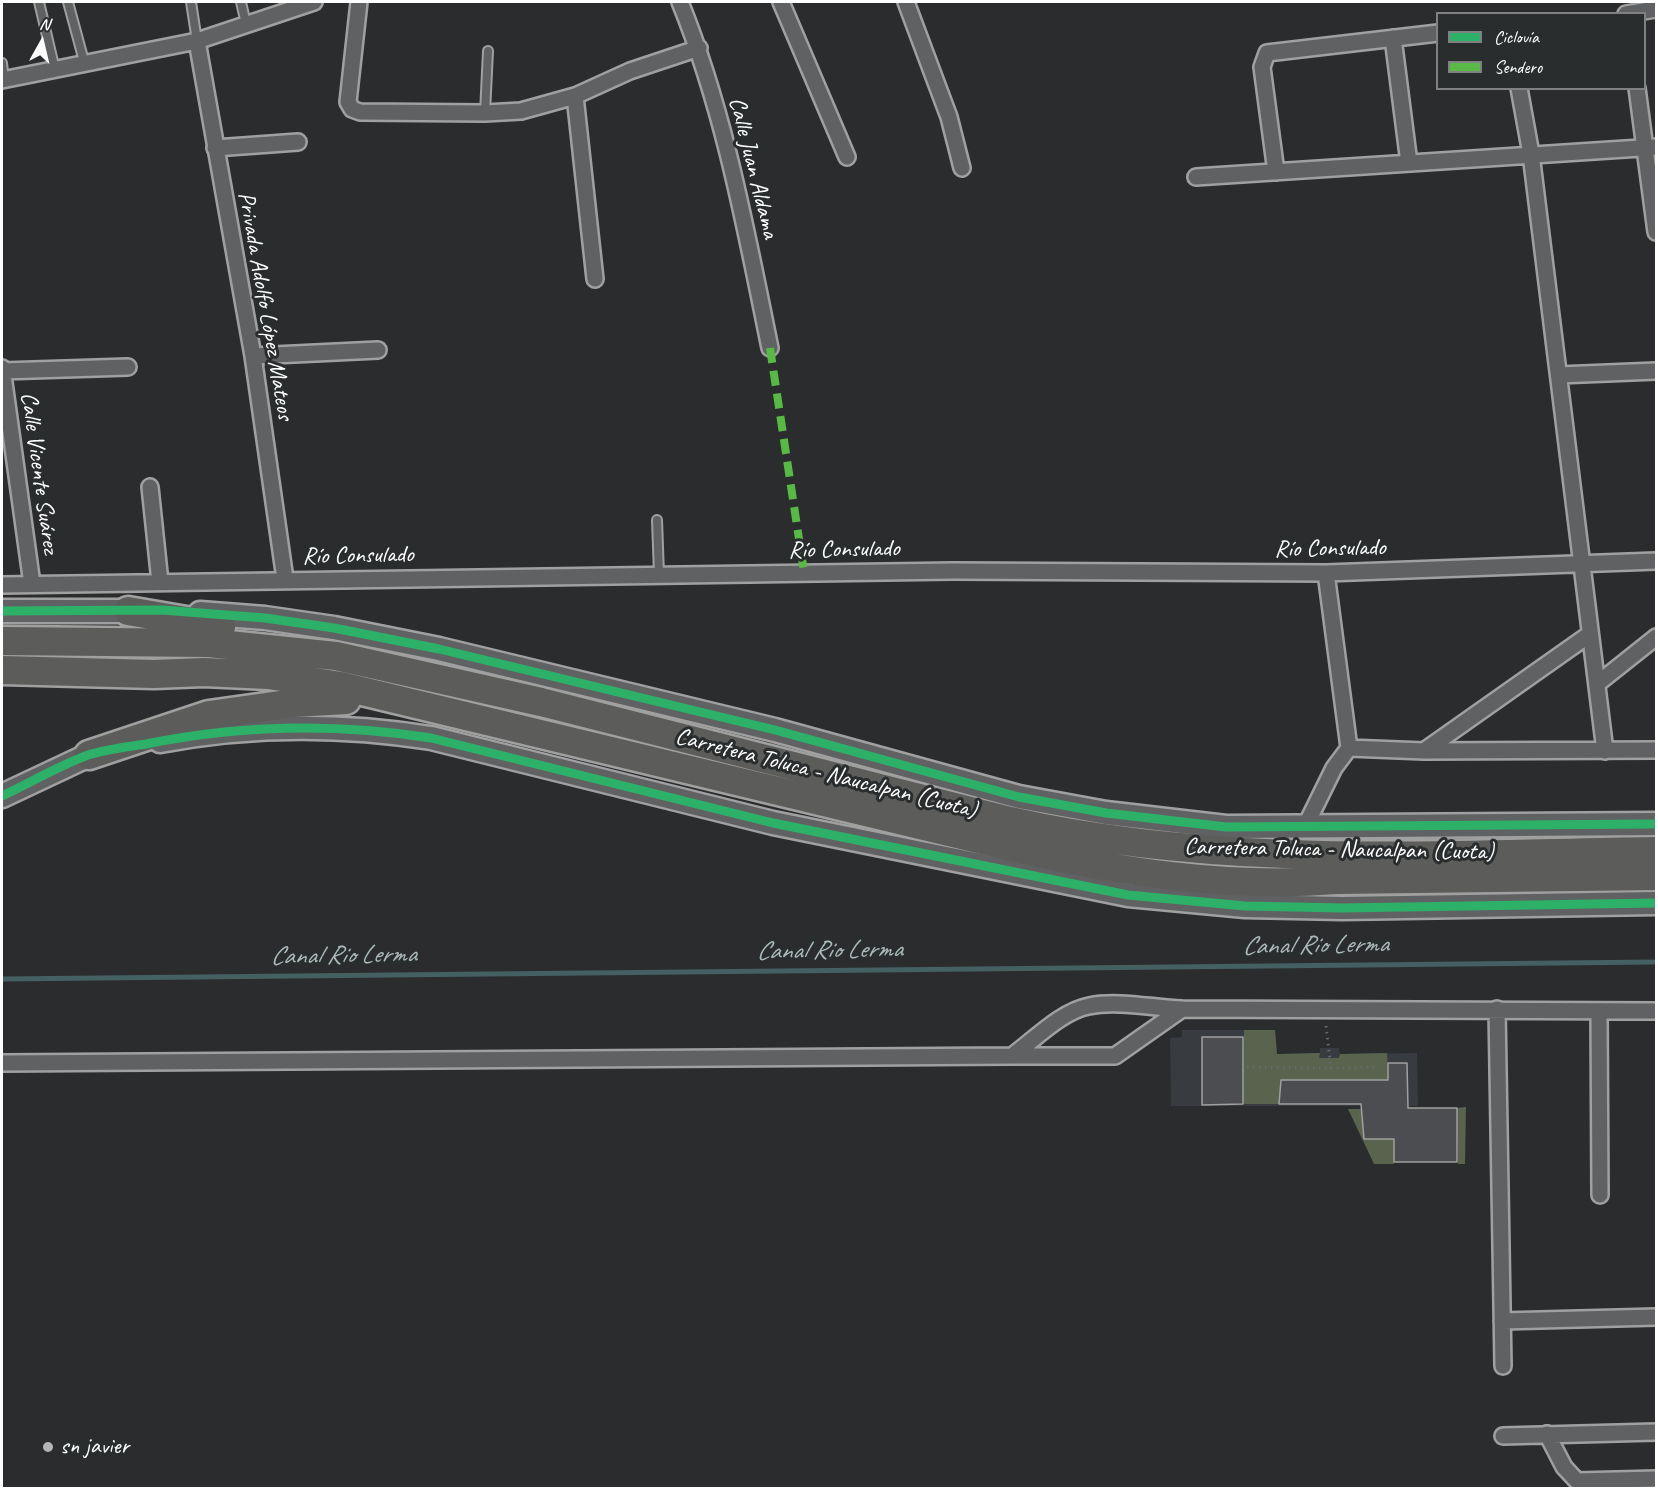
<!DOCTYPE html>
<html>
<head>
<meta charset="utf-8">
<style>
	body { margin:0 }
	#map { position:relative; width:1658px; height:1490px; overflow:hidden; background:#2b2c2d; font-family:Caveat,sans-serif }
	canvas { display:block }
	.frame { position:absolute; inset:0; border:3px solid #fff; pointer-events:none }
	.legend { position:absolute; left:1436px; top:12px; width:210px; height:78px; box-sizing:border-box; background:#2a2d2e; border:2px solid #7f8182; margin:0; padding:8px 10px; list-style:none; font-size:18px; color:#fff }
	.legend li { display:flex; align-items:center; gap:12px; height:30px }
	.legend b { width:30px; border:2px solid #7f8182 }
	.north { position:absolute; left:12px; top:12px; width:60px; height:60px; -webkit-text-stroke:4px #2a2d2e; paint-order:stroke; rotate:8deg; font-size:16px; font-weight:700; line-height:24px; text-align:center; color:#fff }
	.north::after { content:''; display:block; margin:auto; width:21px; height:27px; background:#fff; clip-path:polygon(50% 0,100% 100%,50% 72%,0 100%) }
</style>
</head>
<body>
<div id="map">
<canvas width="1658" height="1490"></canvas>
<div class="frame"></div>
<ul class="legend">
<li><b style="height:8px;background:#2db169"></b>Ciclovía</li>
<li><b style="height:8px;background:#58b947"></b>Sendero</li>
</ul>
<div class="north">N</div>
</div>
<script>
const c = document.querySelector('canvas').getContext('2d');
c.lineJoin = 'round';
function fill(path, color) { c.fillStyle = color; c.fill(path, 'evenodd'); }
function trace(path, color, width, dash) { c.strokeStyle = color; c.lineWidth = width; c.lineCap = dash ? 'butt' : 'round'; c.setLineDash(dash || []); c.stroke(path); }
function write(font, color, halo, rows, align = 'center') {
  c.font = font + ' Caveat,sans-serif'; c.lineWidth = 6; c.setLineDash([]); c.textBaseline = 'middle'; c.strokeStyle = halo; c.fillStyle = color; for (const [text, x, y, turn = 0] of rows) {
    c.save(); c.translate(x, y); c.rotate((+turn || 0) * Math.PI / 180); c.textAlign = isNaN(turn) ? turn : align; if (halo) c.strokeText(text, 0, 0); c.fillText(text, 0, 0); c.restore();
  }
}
fill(new Path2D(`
	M1182,1030H1275L1277,1054L1320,1053V1048H1339L1340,1054L1417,1053L1418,1106H1171L1170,1038L1182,1037Z`), '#383b40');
fill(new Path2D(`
	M1244,1030H1275L1277,1054L1320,1053L1319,1058H1339L1340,1054L1387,1053L1388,1080H1281L1279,1104H1243Z
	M1466,1107L1465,1164H1458L1457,1108Z
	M1348,1109H1362L1394,1139V1164H1374Z`), '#5a634e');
trace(new Path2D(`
	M2,979L1656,962`), '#446063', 5);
const building = new Path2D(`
	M1202,1037H1243V1104L1202,1105Z
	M1388,1063H1407L1408,1108H1457V1162H1394V1139H1364L1361,1104H1279L1281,1080H1388Z`);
fill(building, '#4c4d51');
trace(building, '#a0a0a0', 1.5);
const lane = new Path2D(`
	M39,2L55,70
	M68,2L85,65
	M191,2L197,41
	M241,2L246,24
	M2,63L4,80
	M485,113L488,51
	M657,520L659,574`);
const street = new Path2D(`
	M359,2L348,102L352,109L360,112L485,113L521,111L575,96L630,71L699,48
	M680,2C725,113 746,231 770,348
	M781,2L847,157
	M906,2L949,117L962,168
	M1626,14L1656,9
	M1393,38L1409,163
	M197,41L253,356L285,579
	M2,80L197,41L314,2
	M1519,88L1531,154L1605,751
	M1637,88L1656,232
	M575,96L595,279
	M215,148L298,142
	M1276,172L1262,67L1267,53L1438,33
	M1196,177L1656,147
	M253,356L378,350
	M2,368L32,584
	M2,371L128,367
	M1559,375L1656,371
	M150,487L160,582
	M2,585L953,571L1326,573L1656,561
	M1597,684L1656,637
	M1349,748L1424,751L1656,750
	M1424,751L1590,634
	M1304,829L1334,768L1349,748L1326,573
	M1497,1009L1503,1366
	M1599,1011L1600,1195
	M1012,1056C1035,1039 1062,1011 1089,1006C1118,1000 1153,1008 1182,1009L1656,1011
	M2,1063L1012,1056H1115L1182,1009
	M1502,1321L1656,1317
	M1547,1434L1564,1467L1577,1481L1656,1479
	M1503,1436L1656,1432`);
const secondary = new Path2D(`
	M2,611H143
	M200,613L265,618L334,628L439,649L775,730L1019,797L1106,813L1226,827L1656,824
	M160,741C249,724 342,724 431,738L773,823L1128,895L1245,906L1342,908L1656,903
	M2,796L89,755L104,752`);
const highway = new Path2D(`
	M128,611L221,627
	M2,641L209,643L336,656L541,702L1010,821C1222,869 1441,854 1656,851
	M2,670L154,674L204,672L268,675L341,686L1015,848C1119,872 1230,889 1336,880L1656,876
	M89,755L209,715L294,703L346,700`);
trace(lane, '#a0a0a0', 12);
trace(street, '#a0a0a0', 20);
trace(secondary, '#a0a0a0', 27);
trace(highway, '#a0a0a0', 33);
trace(new Path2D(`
	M1326,1026L1331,1068L1378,1067
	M1247,1067L1331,1068`), '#686969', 3, [1.5, 4.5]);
trace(lane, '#606162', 8);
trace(street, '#606162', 15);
trace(secondary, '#606162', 22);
trace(highway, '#5c5d5a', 28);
trace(new Path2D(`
	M770,348L804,572`), '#58b947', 8, [15, 8]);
trace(new Path2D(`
	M2,611L162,610L265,618L334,628L439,649L775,730L1019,797L1106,813L1226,827L1656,824
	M2,796C30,783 58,766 88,755C106,749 127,747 146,744C240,725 336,723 431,738L773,823L1128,895L1245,906L1342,908L1656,903`), '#2db169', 9);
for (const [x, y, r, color] of [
	[48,1447,6,"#b5b5b6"]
]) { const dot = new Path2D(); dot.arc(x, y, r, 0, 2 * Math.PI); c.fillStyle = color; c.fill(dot); trace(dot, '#2a2d2e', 2); }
write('24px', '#fff', '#2a2d2e', [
	["Calle Juan Aldama",753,168,76],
	["Privada Adolfo López Mateos",265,306,80],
	["Calle Vicente Suárez",39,473,82],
	["Río Consulado",1330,549,-1],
	["Río Consulado",844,550,-1],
	["Río Consulado",358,556,-1],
	["Carretera Toluca - Naucalpan (Cuota)",826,774,14],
	["Carretera Toluca - Naucalpan (Cuota)",1339,850,1]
]);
write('24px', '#fff', '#2a2d2e', [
	["sn javier",60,1447]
], 'left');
write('italic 26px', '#acbabb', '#2a2d2e', [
	["Canal Rio Lerma",1315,946,-1],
	["Canal Rio Lerma",829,951,-1],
	["Canal Rio Lerma",343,956,-1]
]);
</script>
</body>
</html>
